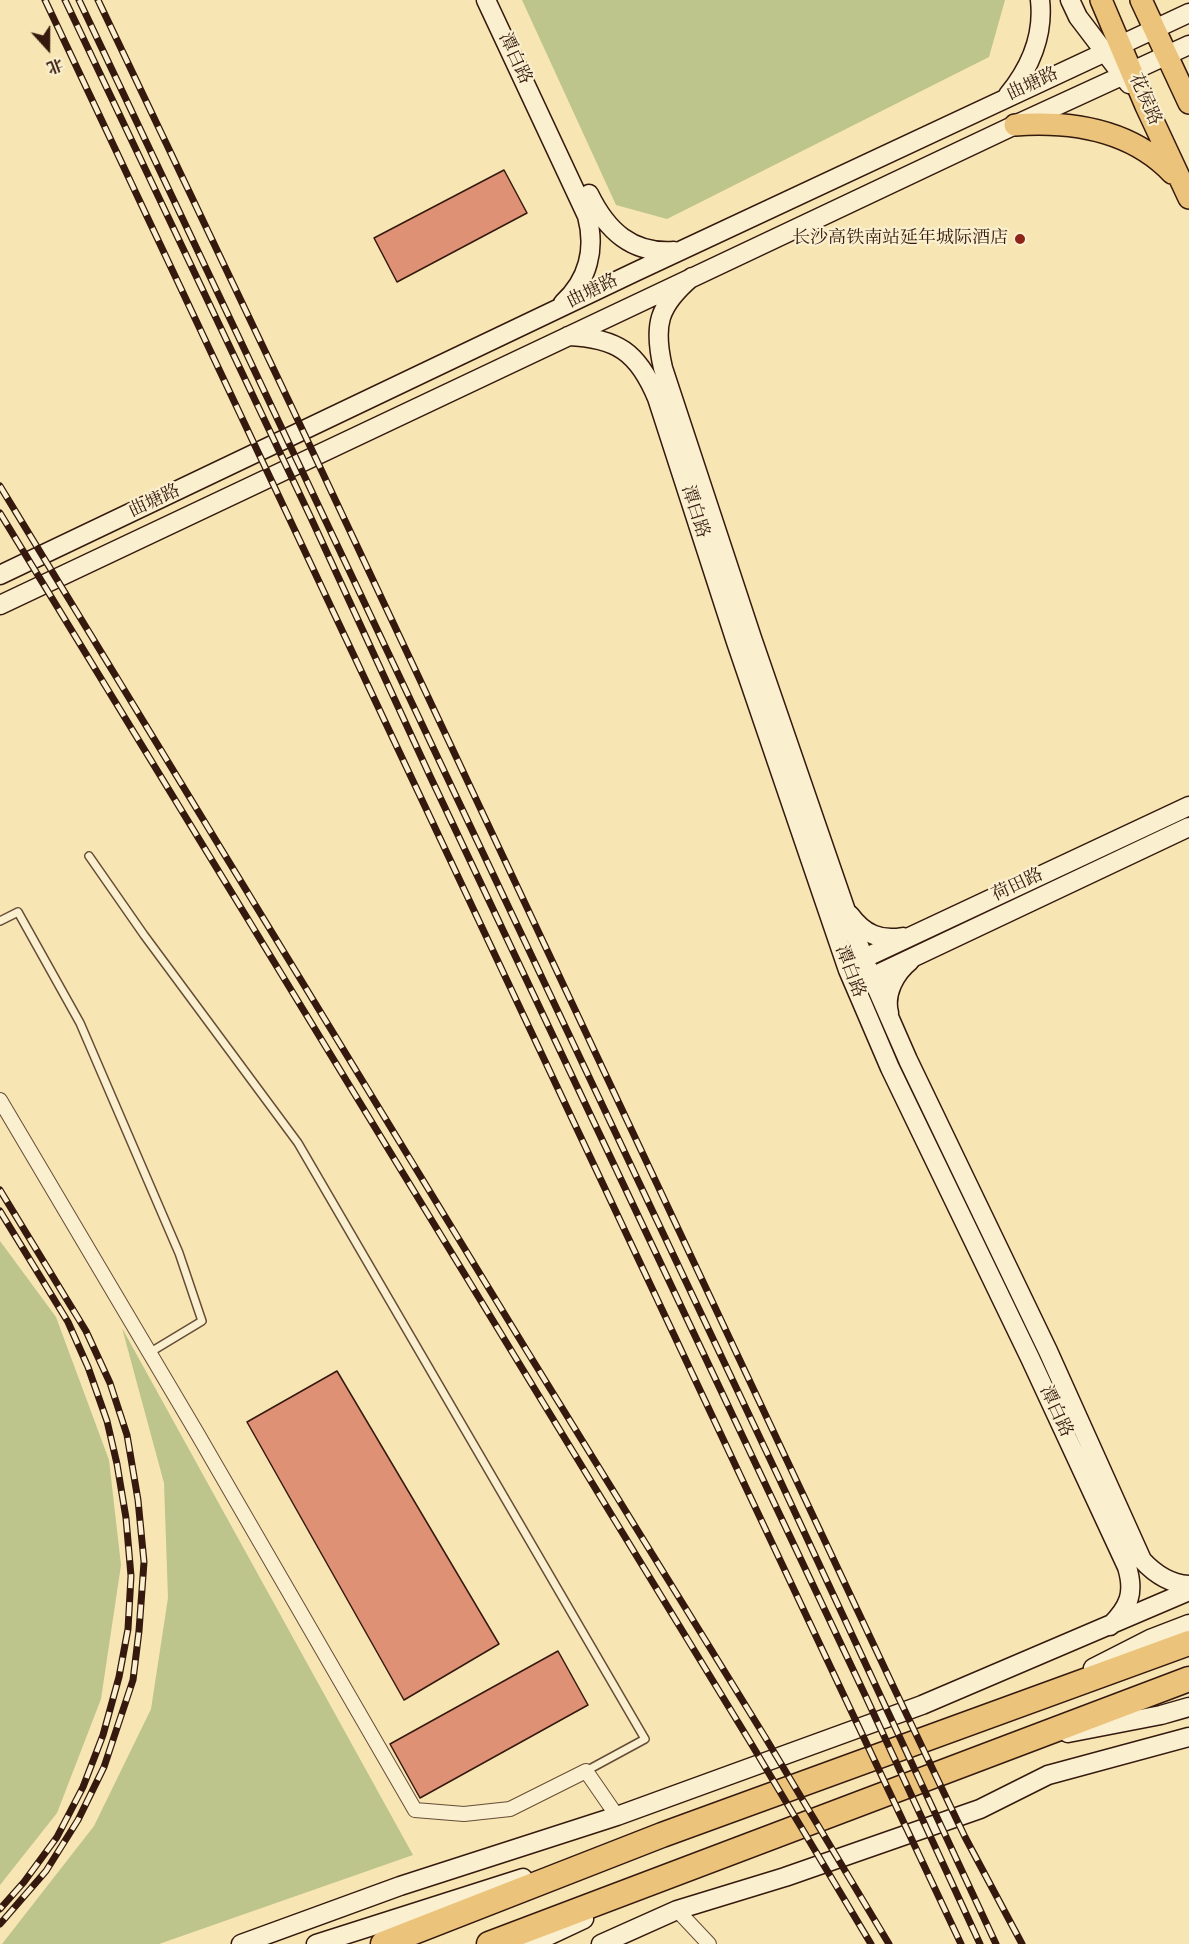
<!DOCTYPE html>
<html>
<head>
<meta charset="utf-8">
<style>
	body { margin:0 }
	#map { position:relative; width:1189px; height:1944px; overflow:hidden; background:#f7e6b3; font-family:"IM FELL English","Noto Serif SC",serif }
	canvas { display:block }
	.north { position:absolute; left:18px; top:18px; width:60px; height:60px; -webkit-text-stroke:4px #faefce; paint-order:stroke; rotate:159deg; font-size:16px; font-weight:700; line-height:24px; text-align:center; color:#35190e }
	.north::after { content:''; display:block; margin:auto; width:21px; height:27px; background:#35190e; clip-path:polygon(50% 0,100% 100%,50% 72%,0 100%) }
</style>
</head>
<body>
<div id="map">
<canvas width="1189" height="1944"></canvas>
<div class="north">北</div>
</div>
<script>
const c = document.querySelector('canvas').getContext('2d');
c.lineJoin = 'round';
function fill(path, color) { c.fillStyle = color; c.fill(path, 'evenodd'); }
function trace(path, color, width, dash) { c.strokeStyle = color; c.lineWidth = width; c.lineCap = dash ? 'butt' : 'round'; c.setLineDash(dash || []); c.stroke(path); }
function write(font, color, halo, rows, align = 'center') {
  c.font = font + ' "IM FELL English","Noto Serif SC",serif'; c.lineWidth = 4.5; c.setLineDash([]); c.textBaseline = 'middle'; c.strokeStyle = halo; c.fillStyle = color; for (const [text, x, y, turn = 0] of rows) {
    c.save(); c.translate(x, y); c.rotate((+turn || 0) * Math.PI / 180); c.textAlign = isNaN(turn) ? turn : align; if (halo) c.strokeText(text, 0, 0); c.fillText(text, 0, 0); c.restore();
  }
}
fill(new Path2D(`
	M522,0H1005L989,57L667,219L616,205Z
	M0,1241L56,1317L109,1460L121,1565L101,1699L57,1813L0,1885Z
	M122,1328L413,1855L159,1944H2L94,1826L151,1709L168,1598L164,1483Z`), '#bdc48c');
const building = new Path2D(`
	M504,170L527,213L397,282L374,238Z
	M337,1371L499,1644L404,1700L247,1422Z
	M558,1651L588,1705L420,1798L390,1744Z`);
fill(building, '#de9175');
trace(building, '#35190e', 1.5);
const lane = new Path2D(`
	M89,856L144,935L298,1143L645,1739L586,1771
	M0,921L18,912L80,1023L179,1253L202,1321L149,1353`);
const street = new Path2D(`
	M0,1100L197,1433L415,1810L464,1814L510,1809L586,1771L617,1816
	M677,1910L709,1944`);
const secondary = new Path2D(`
	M486,0L587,216C596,249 588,280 563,303
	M1070,0L1078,17L1129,84
	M1008,95C1030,68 1044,35 1040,0
	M589,194C607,231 632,254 674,251
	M692,277C658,306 653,325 663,368L752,638L846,911L866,964L908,1060L1048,1351L1142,1560C1154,1573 1170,1584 1189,1585
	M568,336C617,338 638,352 657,398L736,642L848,970L890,1068L1030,1358L1127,1567C1135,1593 1129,1607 1110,1626
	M0,575L635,272L1189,13
	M0,605L1015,125L1189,45
	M850,915C864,934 880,941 903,937
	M854,963L1189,806
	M861,982L1189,827
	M889,1013C884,994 895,973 910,961
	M1093,1668L1150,1639L1189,1624
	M1068,1733L1161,1715L1189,1707
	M241,1944L400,1886L617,1816L922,1705L1189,1591
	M316,1944L523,1878
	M531,1944L584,1919
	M601,1944L677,1910L785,1877L980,1809L1048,1775L1189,1737`);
const primary = new Path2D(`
	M1101,0L1146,106L1189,198
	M1141,0L1189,103
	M1015,125C1071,121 1131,130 1172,173`);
const highway = new Path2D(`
	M383,1944L662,1835L1189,1643
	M489,1944L1189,1679`);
trace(lane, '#664c37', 10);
trace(street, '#664c37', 16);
trace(secondary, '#35190e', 21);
trace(primary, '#35190e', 24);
trace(highway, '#35190e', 27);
trace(lane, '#faefce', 7);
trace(street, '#faefce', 14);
trace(secondary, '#faefce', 18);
trace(primary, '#ecc37a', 21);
trace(highway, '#ecc37a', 24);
const rail = new Path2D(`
	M45,0L961,1944
	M65,0L311,518L430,776L866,1697L980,1944
	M79,0L778,1476L996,1944
	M98,0L294,412L894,1688L965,1837L1022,1944
	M0,486L527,1351L765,1737L889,1944
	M0,513L752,1745L871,1944
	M0,1190L86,1331L110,1383L127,1435L138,1500L144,1562L139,1631L133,1680L104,1767L78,1820L46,1871L0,1924
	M0,1211L68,1322L88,1367L107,1421L117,1464L126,1518L131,1576L128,1629L119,1677L103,1735L83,1787L57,1837L24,1882L0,1909`);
trace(rail, '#35190e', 7);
trace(rail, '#faefce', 4.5, [14]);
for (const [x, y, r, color] of [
	[1020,239,6,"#8f2418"]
]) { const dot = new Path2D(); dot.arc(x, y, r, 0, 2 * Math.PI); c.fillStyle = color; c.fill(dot); trace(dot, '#faefce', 2); }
write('18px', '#35190e', '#faefce', [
	["潭白路",514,59,65],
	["曲塘路",1033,85,-25],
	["花侯路",1144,100,66],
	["曲塘路",593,292,-26],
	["曲塘路",155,502,-25],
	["潭白路",694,512,72],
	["荷田路",1018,886,-25],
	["潭白路",849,972,69],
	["潭白路",1055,1412,65]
]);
write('18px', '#35190e', '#faefce', [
	["长沙高铁南站延年城际酒店",1008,239]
], 'right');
</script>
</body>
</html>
